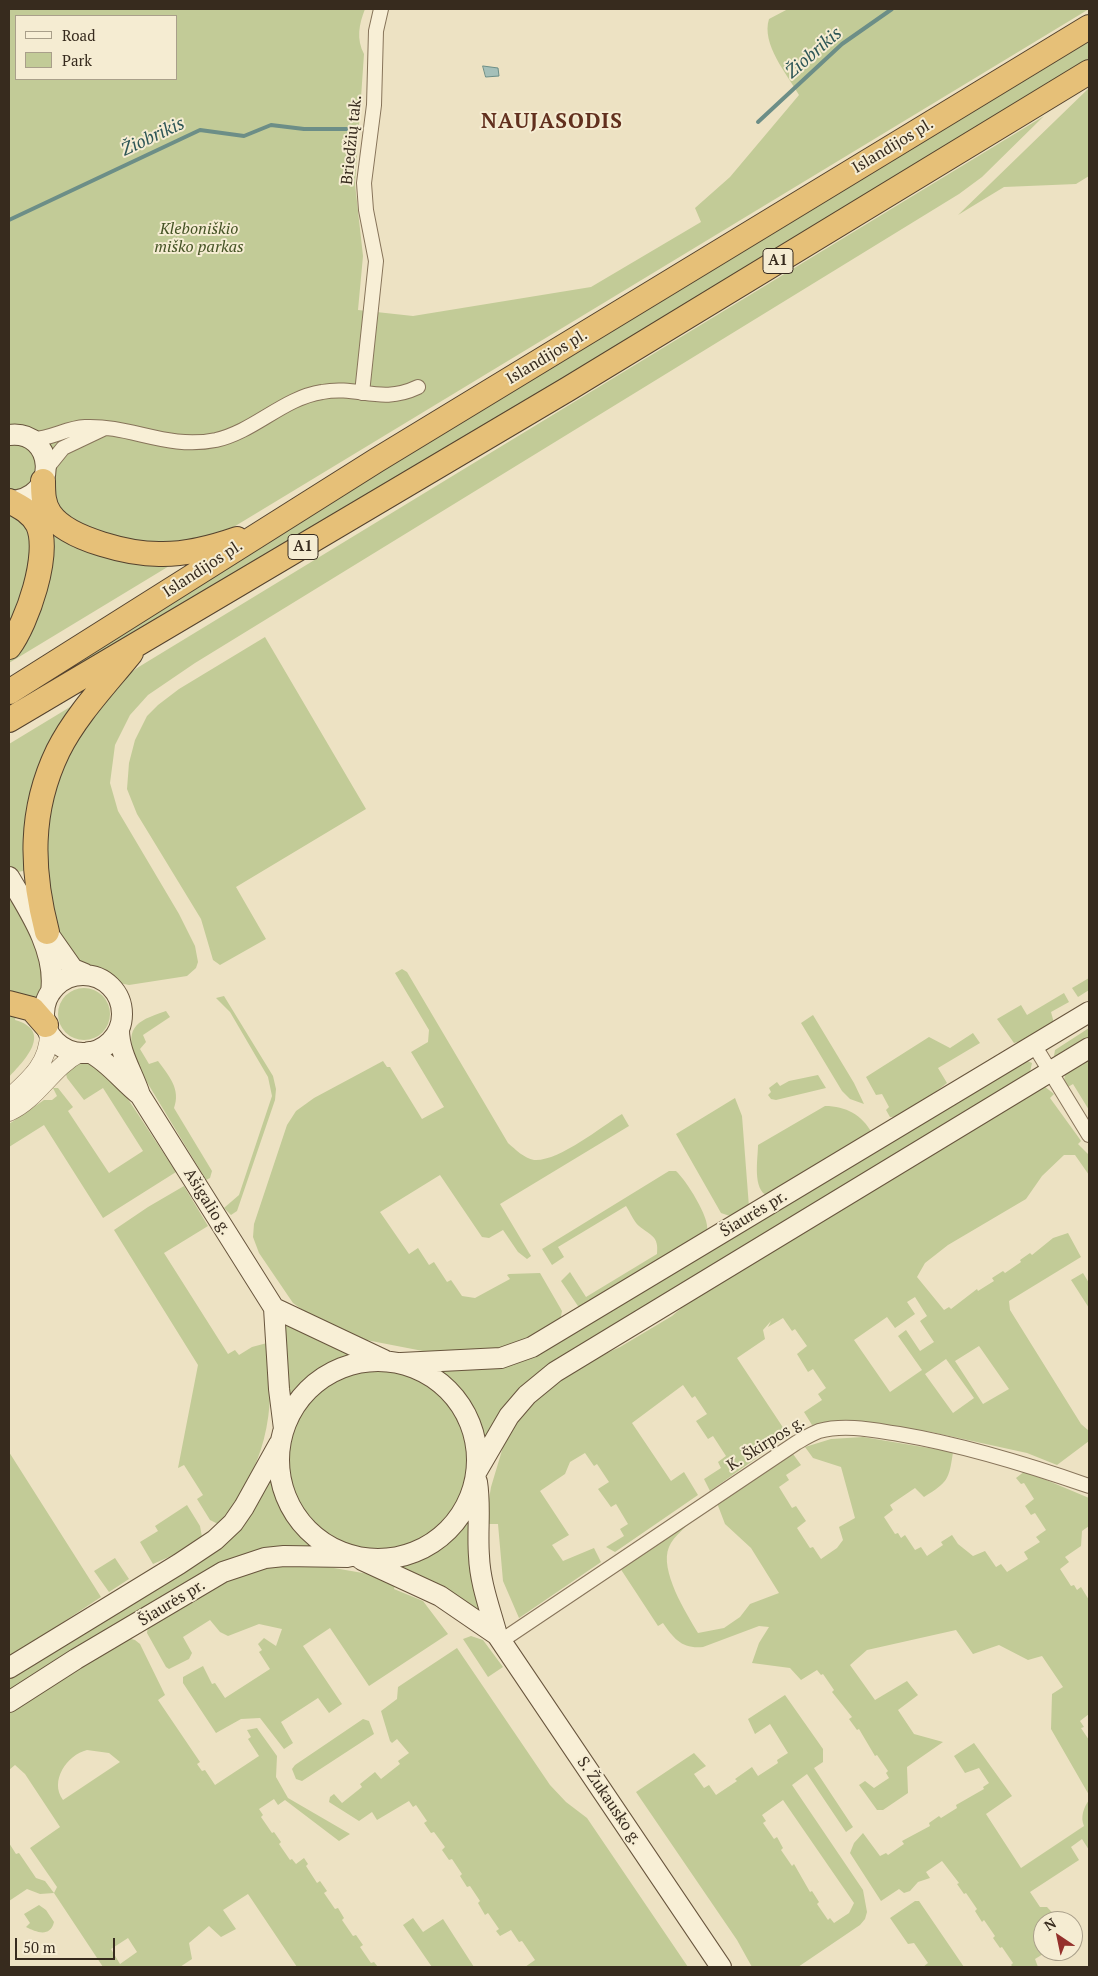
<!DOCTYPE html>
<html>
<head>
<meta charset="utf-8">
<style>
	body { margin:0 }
	#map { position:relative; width:1098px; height:1976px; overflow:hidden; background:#ede2c3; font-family:"PT Serif",serif }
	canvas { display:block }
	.frame { position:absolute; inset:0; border:10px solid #372b1e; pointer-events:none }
	.legend { position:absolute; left:15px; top:15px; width:162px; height:65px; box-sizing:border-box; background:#f5ecd2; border:1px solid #a99f8a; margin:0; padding:6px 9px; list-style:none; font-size:15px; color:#372b1e }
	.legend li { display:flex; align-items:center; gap:10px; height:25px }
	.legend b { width:25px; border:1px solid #a99f8a }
	.north { position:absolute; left:1033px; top:1911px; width:50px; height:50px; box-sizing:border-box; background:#f5ecd2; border:1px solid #a99f8a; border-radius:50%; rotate:326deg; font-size:14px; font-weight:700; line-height:20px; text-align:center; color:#372b1e }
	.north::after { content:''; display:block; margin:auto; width:18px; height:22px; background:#94302b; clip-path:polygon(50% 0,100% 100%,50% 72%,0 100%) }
	.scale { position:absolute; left:15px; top:1938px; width:100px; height:22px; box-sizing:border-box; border:2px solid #372b1e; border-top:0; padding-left:6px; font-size:15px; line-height:18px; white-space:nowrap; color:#372b1e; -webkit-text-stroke:4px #f5ecd2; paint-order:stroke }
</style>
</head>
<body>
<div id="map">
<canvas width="1098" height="1976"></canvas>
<div class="frame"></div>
<ul class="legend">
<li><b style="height:6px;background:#f8efd6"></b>Road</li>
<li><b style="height:14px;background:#c2cb97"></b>Park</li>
</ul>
<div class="north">N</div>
<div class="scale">50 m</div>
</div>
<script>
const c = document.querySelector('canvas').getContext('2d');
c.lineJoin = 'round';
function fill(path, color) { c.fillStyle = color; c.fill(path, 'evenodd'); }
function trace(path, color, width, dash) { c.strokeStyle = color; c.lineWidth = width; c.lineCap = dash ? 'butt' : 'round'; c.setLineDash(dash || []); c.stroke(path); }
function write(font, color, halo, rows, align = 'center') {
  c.font = font + ' "PT Serif",serif'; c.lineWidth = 4; c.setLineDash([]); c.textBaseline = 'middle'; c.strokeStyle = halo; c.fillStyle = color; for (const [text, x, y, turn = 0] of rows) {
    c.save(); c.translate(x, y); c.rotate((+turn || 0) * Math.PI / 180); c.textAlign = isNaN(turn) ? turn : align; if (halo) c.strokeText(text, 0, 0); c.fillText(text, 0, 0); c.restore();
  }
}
fill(new Path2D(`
	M9,9H365C359,24 356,39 364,54L355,184L363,256L358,310L413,316L591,287L701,222L695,208L730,177L799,95C787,74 761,44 769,19L788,9H1089L9,663ZM16,16H176V79H16Z
	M1089,36V62L9,717V692Z
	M1089,88V176L1076,184L1004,187L958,215Z
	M1044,116L982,177L959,194L195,663L148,695L130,715L115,745L110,783L118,811L179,914L195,946L198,962L196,968L187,976L129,985L119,983L100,969L78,963L57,932L46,899L43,827L66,753L111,689L137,668Z
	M265,637L366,809L236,887L266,939L220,965L213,960L201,919L137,814L127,789L129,763L135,740L147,716L158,705L179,689Z
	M75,704L27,866L23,871L18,872L16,868L9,873V744Z
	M12,900C22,917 50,964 46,983C45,989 40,995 37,1001L9,994V902Z
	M402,969L407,972L508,1143C516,1150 524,1158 534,1160C558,1162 601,1127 622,1114L629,1126L500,1204L531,1256L527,1259L518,1252L503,1230L489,1238L482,1237L440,1175L380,1212L409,1254L418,1248L429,1265L434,1262L447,1282L451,1280L462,1296L475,1298L510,1279L507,1275L509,1274L540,1273L562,1311L560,1321L526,1341L502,1351L428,1352L361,1339L316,1320L293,1303L259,1253L253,1237L254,1224L287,1125L296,1111L314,1098L383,1061L387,1067H390L422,1119L444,1107L411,1052L428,1042L429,1030L395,973Z
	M1089,978V990L1078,997L1072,988Z
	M58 1014a26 26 0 1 1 52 0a26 26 0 1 1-52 0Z
	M1064,993L1069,1002L1051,1012L1054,1023L1025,1040L1014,1043L997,1019L1021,1005L1027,1015Z
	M224,996L273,1076L276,1089L275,1100L237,1211L231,1215L224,1208L239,1195L272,1096L268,1077L230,1012L216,998Z
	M9,1010L17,1013L15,1020C54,1031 24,1061 9,1077Z
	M166,1011L170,1017L143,1035L146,1042L140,1049L149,1064L158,1061C169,1076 181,1089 174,1108L212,1171L210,1178L206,1180L136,1064C125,1028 133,1022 166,1011Z
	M813,1015L854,1083L864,1104L850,1099L842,1091L801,1023Z
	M1089,1028V1039L1057,1057L1054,1056L1055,1050Z
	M973,1033L980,1043L938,1068L947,1083C934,1093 906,1118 890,1117L886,1110L889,1107L882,1094L876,1095L866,1077L929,1037L950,1048Z
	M1089,1056V1110L1073,1084L1068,1087L1064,1080L1066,1071Z
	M1025,1060L1032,1063L1030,1072L568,1354L486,1447C474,1409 467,1396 436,1371L492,1368Z
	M80,1061H89L120,1087L176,1172L103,1218L44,1125L9,1147V1124L44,1100H52L57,1096L53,1088H58L73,1107L68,1111L109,1173L143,1151L103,1088L84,1100L67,1078L66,1074Z
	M818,1075L826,1088L776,1100L771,1099L768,1095L771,1092L769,1088L777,1082L780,1086L789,1081Z
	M1044,1086L1054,1094L1050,1098L1079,1138L1081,1141L1078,1144L1089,1155V1175L1075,1155H1064L1042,1176L1026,1199L948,1245L925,1263L917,1277L944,1310L949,1307L951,1309L977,1289L978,1291L994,1281L992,1278L1003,1271L1005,1273L1021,1262L1020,1260L1030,1253L1032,1255L1053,1238L1068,1233L1081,1257L1009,1301L1010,1310L1081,1424L1089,1431V1441L1057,1465L1027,1453L931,1432L849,1421L812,1425L804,1412L822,1400L818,1394L826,1388L813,1369L808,1372L797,1354L807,1346L795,1329L792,1331L783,1318L768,1327L771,1321L763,1330L765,1339L737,1358L784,1429L785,1438L710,1491L704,1479L721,1468L718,1462L726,1456L713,1436L708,1439L696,1421L707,1414L695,1396L692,1398L683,1385L632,1423L671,1481L684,1472L698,1495L615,1552L606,1547L624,1536L620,1529L628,1524L616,1504L611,1507L598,1489L609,1482L597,1464L594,1466L585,1453L570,1462L565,1474L540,1491L569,1535L552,1545L563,1561L594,1548L601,1562L519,1618L503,1581L498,1524H485L491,1487L506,1437L530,1401L585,1363L620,1347L672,1316L692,1299ZM915,1297L927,1316L920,1321L934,1342L920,1351L906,1330L898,1336L922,1370L890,1392L854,1340L887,1317L895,1328L915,1314L907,1302ZM979,1346L1009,1389L983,1404L955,1361ZM946,1359L974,1398L953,1413L925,1374Z
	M735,1098L742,1116L749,1207L733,1217L721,1213L676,1134Z
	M825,1106C846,1106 862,1115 872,1133L768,1196C752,1190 758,1159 758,1145Z
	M669,1171H676C686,1180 710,1218 707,1230L584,1307L578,1306L561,1281L570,1272L586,1297L657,1254C659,1236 651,1236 639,1226C634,1222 630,1212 626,1206L558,1247L564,1257L552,1265L542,1249Z
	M184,1186L208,1226L164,1253L228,1354L235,1350L239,1355L252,1347L267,1343C277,1413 265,1469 218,1524L210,1520L197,1499L203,1495L184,1465L178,1468L198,1365L114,1230L148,1207Z
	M1083,1273L1089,1283V1308L1071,1280Z
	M281,1319L351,1355L319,1368L288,1396Z
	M289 1460a89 89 0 1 1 178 0a89 89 0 1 1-178 0Z
	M863,1437L953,1452C949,1480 948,1482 924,1497L915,1488L890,1505L893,1510L884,1517L895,1534L898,1533L901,1538L905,1535L915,1550L921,1547L927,1556L943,1545L941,1542L952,1535L958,1544L973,1556L985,1551L996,1567L1001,1564L1007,1572L1028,1559L1024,1552L1040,1542L1036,1537L1046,1530L1035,1513L1031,1515L1025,1506L1034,1499L1024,1483L1021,1484L1016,1478L1025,1471L1089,1498V1526L1082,1531L1081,1546L1065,1557L1069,1562L1060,1569L1071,1586L1074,1585L1077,1590L1081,1587L1089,1600V1714L1080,1721L1084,1727L1081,1728L1089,1740V1795L1051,1729L1052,1694L1063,1687L1042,1656L1028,1660L999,1645L973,1654L956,1630L867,1650L850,1665L875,1700L907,1681L918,1695L898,1710L914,1734L943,1742L907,1767L908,1793L883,1810H877L859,1785L865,1781L874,1788L889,1778L886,1773L888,1771L877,1755L875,1756L859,1729L857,1730L849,1719L852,1717L832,1692L834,1690L823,1674L821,1675L817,1670L801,1680L790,1668L752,1663L759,1643L769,1627L759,1626L703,1647C682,1649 674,1639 663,1623L658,1626L620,1568L697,1515C689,1525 673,1536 669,1547C659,1570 686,1613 698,1633L724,1628L740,1617L750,1604L779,1593L751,1548L725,1524L717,1503L793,1454L801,1465L786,1475L789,1480L779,1487L792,1508L796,1506L806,1521L797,1528L810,1548L813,1547L821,1559L837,1548L843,1540L839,1527L855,1518L841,1467L813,1458L805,1447L831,1439Z
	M9,1452L101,1597L9,1658Z
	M271,1475C279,1506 289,1529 317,1548L259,1552L9,1693V1677L204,1557Z
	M187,1505L200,1526L202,1537L187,1549L153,1564L140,1542L158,1531L155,1526Z
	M471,1518L481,1607L479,1612L388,1569C423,1562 448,1546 471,1518Z
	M115,1558L129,1579L109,1592L94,1571Z
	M305,1563L386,1577L396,1582L394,1589L423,1601L448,1634L369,1686L330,1628L303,1646L342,1704L329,1713L318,1698L281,1722L293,1743L284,1749L260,1718L241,1719L216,1733L183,1683V1677L203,1666L212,1684L215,1683L225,1698L270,1669L259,1652L262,1650L258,1644L264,1638L276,1646L282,1629L259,1624L228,1636L220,1632L210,1620L183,1637L192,1653L189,1659L169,1669L166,1667L147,1633L148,1626L221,1583L254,1568Z
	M471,1636L483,1640L503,1667L488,1677L463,1639Z
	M128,1638L135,1640L140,1644L165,1695L158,1700L200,1762L197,1764L202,1771L205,1770L215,1785L259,1756L248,1739L251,1737L247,1730L257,1728L277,1756L276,1777L288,1798L350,1834L339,1841L285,1800L278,1805L274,1799L259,1809L263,1815L261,1817L272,1833L274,1832L281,1842L279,1844L290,1860L292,1859L296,1864L304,1858L308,1864L306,1866L317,1883L320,1881L327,1891L324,1893L335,1909L338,1908L344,1918L342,1920L353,1936L356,1935L363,1945L360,1947L371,1963L374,1962L378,1967H297L248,1894L223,1910L236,1929L221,1937L209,1926L189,1943L192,1959L180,1967H103L54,1893L40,1894L27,1889L9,1901V1843L16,1854L19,1853L36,1878L45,1881L54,1893L57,1887L30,1848L60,1827L25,1774L15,1765L9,1770V1711ZM87,1750L109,1753L120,1762L63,1800C49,1781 67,1755 87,1750ZM128,1938L137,1952L120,1964L111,1949Z
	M457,1648L550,1785L566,1802L587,1818L688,1967H525L535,1960L522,1941L519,1942L511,1930L500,1936L496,1931L499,1929L488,1913L485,1915L478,1903L480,1901L470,1886L467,1887L460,1876L462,1874L452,1859L449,1860L442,1850L445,1847L434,1832L431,1833L424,1823L427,1821L416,1805L413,1807L409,1801L377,1820L372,1812L359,1821L329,1802L330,1797L334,1794L342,1803L362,1787L360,1784L375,1772L381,1779L400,1764L398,1761L409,1753L397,1739L392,1743L390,1741L381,1711L397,1699L398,1687Z
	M785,1695L823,1749V1762L814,1768L853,1827L846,1832L807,1774L792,1785L863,1890L867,1912L865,1919L860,1925L798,1967H752L737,1940L636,1792L694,1753L706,1766L694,1774L704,1788L709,1785L716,1795L737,1781L735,1779L752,1767L758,1776L778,1763L777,1760L788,1753L770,1724L755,1734L748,1719ZM783,1800L854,1903L849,1913L834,1923L830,1918L828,1920L817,1904L819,1902L812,1891L810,1892L794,1864L792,1866L781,1850L783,1848L777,1837L774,1839L763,1823L766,1821L762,1815Z
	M363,1719L369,1721L374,1734L302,1781L296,1779L292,1769L295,1765Z
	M974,1743L1012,1796L986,1814L1021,1868L1084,1826C1080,1817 1084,1807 1089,1800V1850L1082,1839L1071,1847L1079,1860L1030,1892L1040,1907H1047L1060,1921H1043V1951H1048L1035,1959L1038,1967H1013L1011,1965L1013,1963L1002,1947L1000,1948L993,1938L995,1936L984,1920L982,1922L975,1911L977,1909L966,1893L964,1894L957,1884L959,1883L942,1861L926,1872L930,1878L918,1882L910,1891L904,1893L899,1889L881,1901L850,1853L854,1843L863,1833L880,1856L886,1853L888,1855L904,1844L902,1841L930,1826L929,1823L939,1816L941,1818L957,1808L956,1805L984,1789L983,1787L989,1783L979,1768L965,1773L954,1756Z
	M915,1901H919L964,1967H923L928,1963L914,1943L908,1944L890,1918Z
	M39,1905L46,1910L54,1922C50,1938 36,1932 26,1927L30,1923L24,1914Z
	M413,1918L423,1932L443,1919L474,1967H432L403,1925Z`), '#c2cb97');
const water = new Path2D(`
	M483,66L498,68L499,76L486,77Z`);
fill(water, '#a5c0b9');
trace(water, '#6c8e87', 1);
trace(new Path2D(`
	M758,122L842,44L892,9
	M9,220L200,130L244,136L271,125L304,129H347`), '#6c8e87', 4);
const minor = new Path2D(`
	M362,393L376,261L366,210L364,183L374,105L376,31L381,9
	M30,439C50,440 65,428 85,427C131,425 167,450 216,440C255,431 283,398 322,392C359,385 380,405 418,387
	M46,469L63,448L103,429
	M1034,1045L1089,1135
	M501,1641L796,1443C803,1439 811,1434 819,1431C845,1424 873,1430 899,1434C964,1445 1026,1464 1089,1486`);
const tertiary = new Path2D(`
	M9,1098C30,1079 49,1063 49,1033
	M9,1112C38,1099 52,1067 80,1053`);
const secondary = new Path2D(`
	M9,435C55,429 61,500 9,501
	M9,877C29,910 57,952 51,992
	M47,932L73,969L85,974
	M44 1014a39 39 0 1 1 78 0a39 39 0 1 1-78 0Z
	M119,1030C119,1053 133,1073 140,1095L274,1308L279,1389L284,1429
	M89,1052C109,1062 122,1081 140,1095
	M274,1308L384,1360
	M279 1460a99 99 0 1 1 198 0a99 99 0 1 1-198 0Z
	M401,1363L501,1358L532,1347L1089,1012
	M477,1471L509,1416L527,1395L555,1372L1089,1048
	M477,1482C481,1507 477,1531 479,1556C480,1583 490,1609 497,1635L721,1967
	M362,1560L440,1596L497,1635
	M9,1668L179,1564L215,1540L233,1523L244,1507L279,1444
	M9,1702L76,1659L223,1572L265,1558L284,1556L348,1557`);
const trunk = new Path2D(`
	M43,481C43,493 43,504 50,514C68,540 133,555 163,554C187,554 214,547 237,539
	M9,647C27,623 51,554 38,525C32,513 21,507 9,501
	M9,692L377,460L1089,27
	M9,720L568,389L1089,72
	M47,932C31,870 29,811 58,751C76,715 106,684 131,653
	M9,1003L32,1009L46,1025`);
trace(minor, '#87745a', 16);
trace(tertiary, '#87745a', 19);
trace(secondary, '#68553d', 22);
trace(trunk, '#54422e', 26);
trace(minor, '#f8efd6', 14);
trace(tertiary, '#f8efd6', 18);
trace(secondary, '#f8efd6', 20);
trace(trunk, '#e6c078', 24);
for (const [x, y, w] of [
	[778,261,30],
	[303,547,30]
]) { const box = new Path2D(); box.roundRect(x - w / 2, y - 12.5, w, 25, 4); c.fillStyle = '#f5ecd2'; c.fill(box); trace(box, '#372b1e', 1); }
write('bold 15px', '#372b1e', null, [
	["A1",778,261],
	["A1",303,547]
]);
write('16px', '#372b1e', '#f5ecd2', [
	["Briedžių tak.",352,140,-84],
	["Islandijos pl.",893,146,-31],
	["Islandijos pl.",547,357,-31],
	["Islandijos pl.",203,569,-33],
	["Ašigalio g.",207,1202,58],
	["Šiaurės pr.",754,1214,-31],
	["K. Škirpos g.",766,1444,-32],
	["Šiaurės pr.",172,1603,-31],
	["S. Žukausko g.",609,1801,56]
]);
write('italic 16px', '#455325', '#f5ecd2', [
	["Kleboniškio",199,229],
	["miško parkas",199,247]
]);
write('italic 18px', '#2d5656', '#f5ecd2', [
	["Žiobrikis",814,53,-41],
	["Žiobrikis",153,137,-25]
]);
c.letterSpacing = '1px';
write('bold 21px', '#62301e', '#f5ecd2', [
	["NAUJASODIS",552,122]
]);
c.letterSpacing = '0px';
</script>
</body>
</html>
